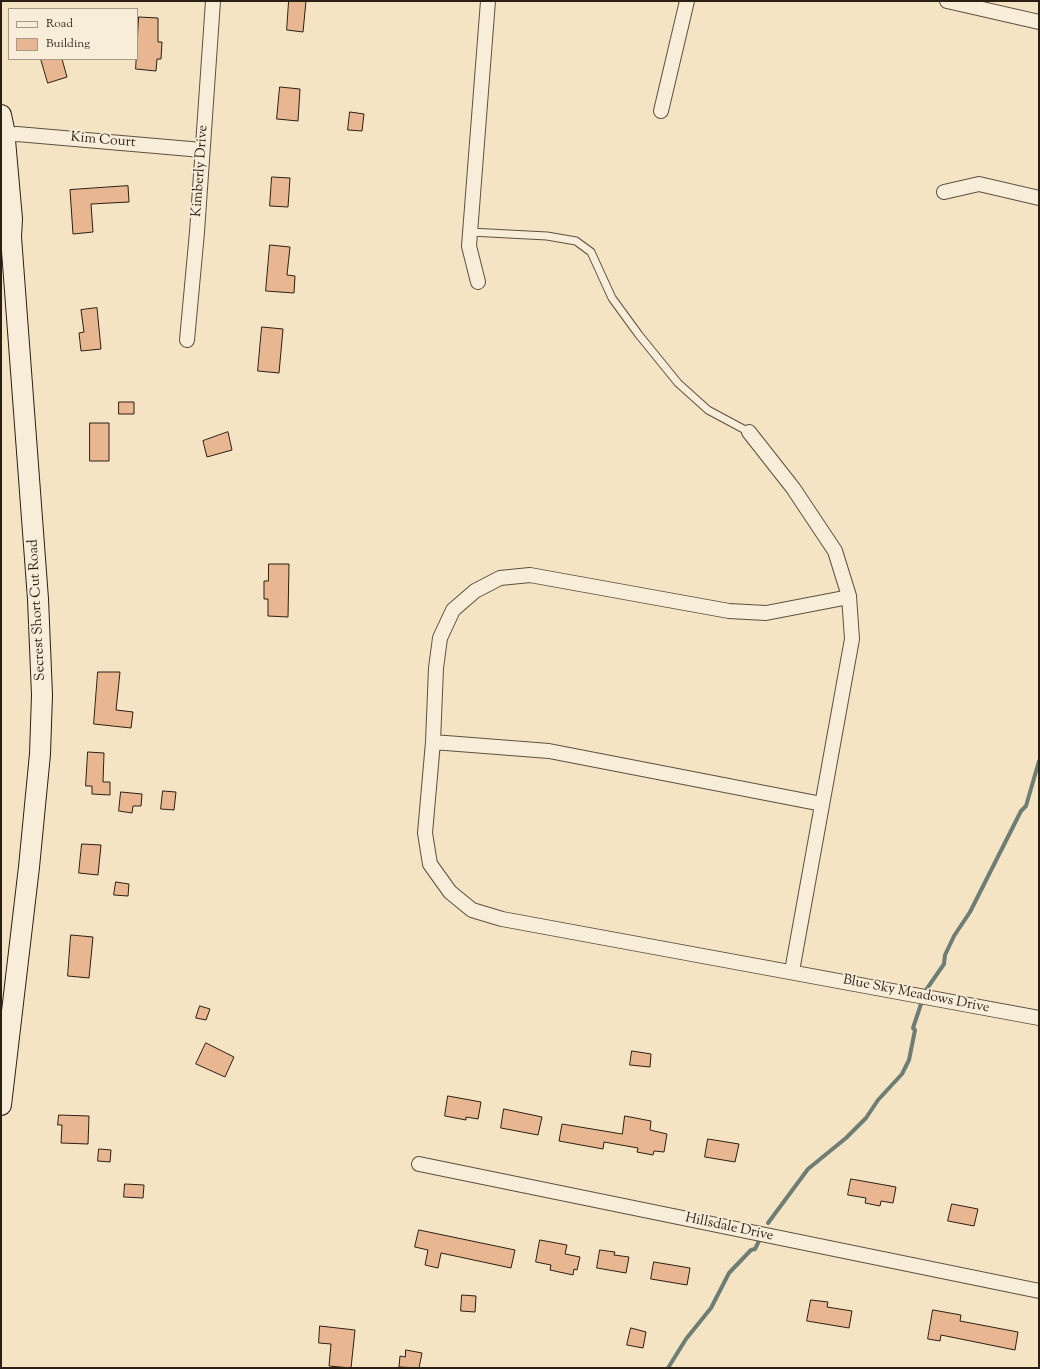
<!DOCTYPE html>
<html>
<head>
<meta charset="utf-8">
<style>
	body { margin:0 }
	#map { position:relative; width:1040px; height:1369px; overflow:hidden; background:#f5e4c4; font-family:"Sorts Mill Goudy",serif }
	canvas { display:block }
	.frame { position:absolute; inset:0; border:2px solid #2b1f14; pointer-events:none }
	.legend { position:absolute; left:8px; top:8px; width:130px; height:52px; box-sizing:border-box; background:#f8edd9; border:1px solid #a69b8a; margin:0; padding:5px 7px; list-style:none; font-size:12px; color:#2b1f14 }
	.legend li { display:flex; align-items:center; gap:8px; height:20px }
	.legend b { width:20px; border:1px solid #a69b8a }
</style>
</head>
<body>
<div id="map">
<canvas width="1040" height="1369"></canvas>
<div class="frame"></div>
<ul class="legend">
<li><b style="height:5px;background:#f8edd9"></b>Road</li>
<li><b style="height:11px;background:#e8b690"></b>Building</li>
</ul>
</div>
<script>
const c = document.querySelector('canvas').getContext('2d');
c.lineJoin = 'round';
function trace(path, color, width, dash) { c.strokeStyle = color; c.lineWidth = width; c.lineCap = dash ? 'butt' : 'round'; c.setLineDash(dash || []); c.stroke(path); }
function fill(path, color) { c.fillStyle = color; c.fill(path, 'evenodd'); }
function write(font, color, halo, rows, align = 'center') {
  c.font = font + ' "Sorts Mill Goudy",serif'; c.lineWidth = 3.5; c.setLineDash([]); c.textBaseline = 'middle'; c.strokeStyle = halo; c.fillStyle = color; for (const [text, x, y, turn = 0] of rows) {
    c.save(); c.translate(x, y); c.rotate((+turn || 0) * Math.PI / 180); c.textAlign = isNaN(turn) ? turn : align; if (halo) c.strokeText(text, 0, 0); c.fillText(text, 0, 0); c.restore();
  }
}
trace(new Path2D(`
	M926,990L944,964L945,955L954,936L970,912L1021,811L1026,806L1039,761
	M768,1223L808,1169L846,1138L866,1118L878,1100L902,1074L909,1060L915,1030L913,1028L921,1004
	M668,1368L686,1339L711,1308L729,1273L751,1250L755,1249L760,1239`), '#6f7e75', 4);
const building = new Path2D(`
	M289,1H306L303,32L287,30Z
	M139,17L158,18V42H162L161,59H157L156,71L136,69Z
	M41,59H62L67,77L48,83Z
	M280,87L300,89L298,121L277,119Z
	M350,112L364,114L362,131L348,130Z
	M272,177L290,178L288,207L270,206Z
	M128,186L129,202L91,204L93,232L73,234L70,190Z
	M270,245L290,247L287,275L295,276L294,293L266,291Z
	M97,308L101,349L81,351L79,333L84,332L81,310Z
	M262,327L283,329L279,373L258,371Z
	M119,402H134V414H119Z
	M90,423H109V461H90Z
	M228,432L232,450L207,457L203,441Z
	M269,564H289L288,617L268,616V599H264V581H268Z
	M98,672H120L116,710L133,712L131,728L94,724Z
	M88,752L104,753L103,782H110V795L92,794V786H86Z
	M163,791L176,792L174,810L161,809Z
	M121,792L142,794L141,806H133L132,813L119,811Z
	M82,844L101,845L98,875L79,873Z
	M116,882L129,884L128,896L114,895Z
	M71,935L93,937L89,978L68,976Z
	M200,1006L210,1009L206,1020L196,1018Z
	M206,1043L234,1057L225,1077L196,1064Z
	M632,1051L651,1054L650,1067L630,1065Z
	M448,1096L481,1102L478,1119L466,1117V1120L445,1116Z
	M504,1109L542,1117L538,1135L501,1128Z
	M59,1115L89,1116L88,1144L61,1143L62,1125H58Z
	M625,1116L651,1121L650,1130L667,1134L664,1152L654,1151L653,1155L637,1152L638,1148L604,1142L603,1149L559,1141L562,1124L622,1134Z
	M708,1139L739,1144L735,1162L705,1157Z
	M99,1149L111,1150L110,1162L98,1161Z
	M851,1179L896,1187L893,1203L881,1201L880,1206L865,1203L866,1198L848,1195Z
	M125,1184L144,1185L143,1198L124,1197Z
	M952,1204L978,1209L974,1226L948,1221Z
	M419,1230L515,1250L511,1268L441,1253L438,1268L425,1265L428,1250L415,1247Z
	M540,1240L567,1245L565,1254L580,1257L577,1270L574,1269L573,1275L550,1270L551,1265L536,1262Z
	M600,1250L615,1252L614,1255L629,1257L626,1273L597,1268Z
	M654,1262L690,1268L687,1285L651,1279Z
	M462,1295L476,1296L475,1312L461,1311Z
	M811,1300L828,1302L827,1307L852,1311L849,1328L807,1321Z
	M933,1310L961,1315L960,1321L1018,1332L1015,1350L941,1335L940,1341L928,1339Z
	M320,1326L355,1330L351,1368L329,1366L331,1344L319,1343Z
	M631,1328L646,1332L643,1348L627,1345Z
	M406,1350L422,1353L419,1368L399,1367L400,1356L405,1357Z`);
fill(building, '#e8b690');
trace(building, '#2b1f14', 1);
const lane = new Path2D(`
	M470,232L547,236L576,241L591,252L612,298L639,335L678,383L708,410L749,432`);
const street = new Path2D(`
	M947,1L1039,22
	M661,111L687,1
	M5,135L17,134L202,150
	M944,192L979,184L1039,198
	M478,282L469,246L488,1
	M187,340L197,232L213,1
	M749,432L793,488L835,551L849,596L852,639L792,971
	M849,597L766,613L729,611L530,575L500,578L475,591L453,610L440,638L436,668L433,742L425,833L430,864L450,892L472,910L502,919L1039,1018
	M433,742L549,751L822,804
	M419,1164L1039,1291`);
const secondary = new Path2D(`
	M1,115L4,129L12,219L11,237L38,599L42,695L40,754L29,867L1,1105`);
trace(lane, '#5e5040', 9);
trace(street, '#5e5040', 16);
trace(secondary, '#2b1f14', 22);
trace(lane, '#f8edd9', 7);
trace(street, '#f8edd9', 14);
trace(secondary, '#f8edd9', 20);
write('14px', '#2b1f14', '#f8edd9', [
	["Kim Court",103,141,5],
	["Kimberly Drive",201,171,-86],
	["Secrest Short Cut Road",38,610,-93],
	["Blue Sky Meadows Drive",916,995,11],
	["Hillsdale Drive",729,1228,12]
]);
</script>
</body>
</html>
